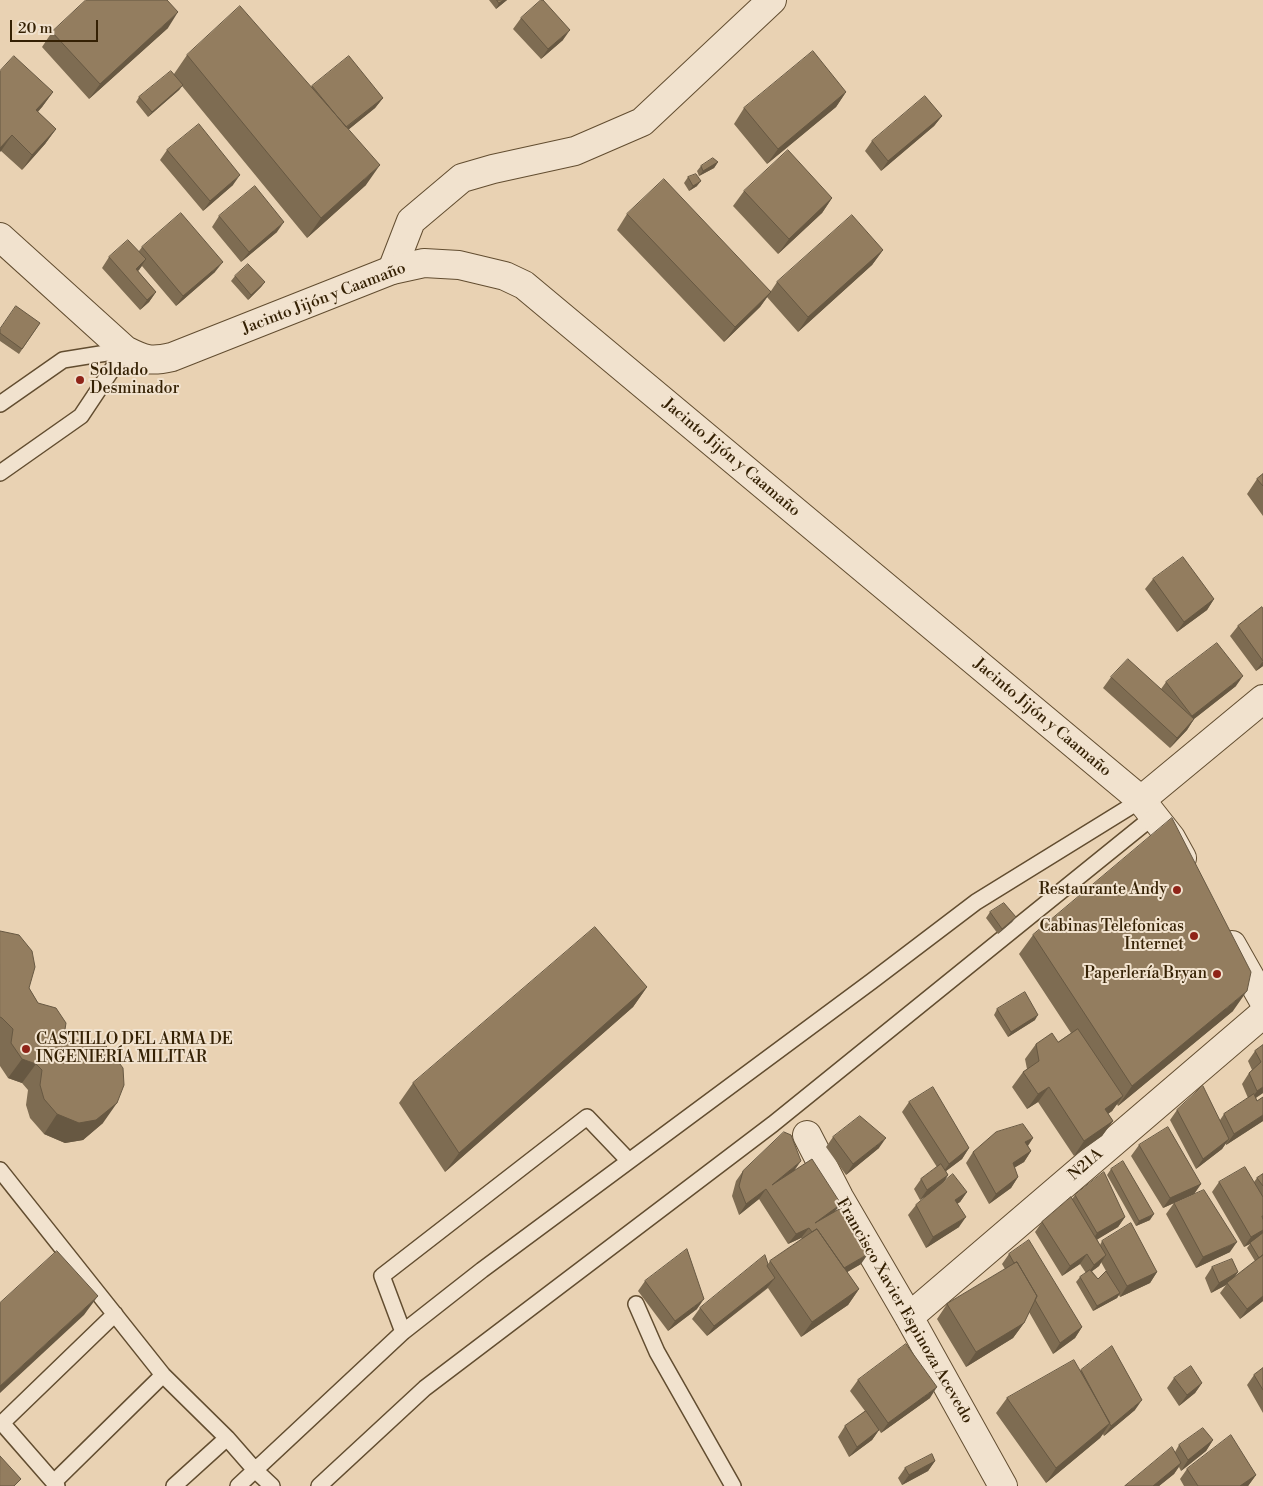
<!DOCTYPE html>
<html>
<head>
<meta charset="utf-8">
<style>
	body { margin:0 }
	#map { position:relative; width:1263px; height:1486px; overflow:hidden; background:#e9d2b3; font-family:"Libre Bodoni",serif }
	canvas { display:block }
	.scale { position:absolute; left:10px; top:20px; width:88px; height:22px; box-sizing:border-box; border:2px solid #352104; border-top:0; padding-left:6px; font-size:15px; line-height:18px; white-space:nowrap; color:#352104; -webkit-text-stroke:4px #f1e2ce; paint-order:stroke }
</style>
</head>
<body>
<div id="map">
<canvas width="1263" height="1486"></canvas>
<div class="scale">20 m</div>
</div>
<script>
const c = document.querySelector('canvas').getContext('2d');
c.lineJoin = 'round';
function trace(path, color, width, dash) { c.strokeStyle = color; c.lineWidth = width; c.lineCap = dash ? 'butt' : 'round'; c.setLineDash(dash || []); c.stroke(path); }
function fill(path, color) { c.fillStyle = color; c.fill(path, 'evenodd'); }
function write(font, color, halo, rows, align = 'center') {
  c.font = font + ' "Libre Bodoni",serif'; c.lineWidth = 4; c.setLineDash([]); c.textBaseline = 'middle'; c.strokeStyle = halo; c.fillStyle = color; for (const [text, x, y, turn = 0] of rows) {
    c.save(); c.translate(x, y); c.rotate((+turn || 0) * Math.PI / 180); c.textAlign = isNaN(turn) ? turn : align; if (halo) c.strokeText(text, 0, 0); c.fillText(text, 0, 0); c.restore();
  }
}
const service = new Path2D(`
	M0,404L63,360L125,350
	M0,473L81,416L125,350
	M0,1170L163,1375L227,1438L255,1470L272,1486
	M636,1304L657,1352L733,1486
	M403,1332L382,1276L587,1117L629,1161
	M54,1482L163,1375
	M57,1486L2,1423L115,1314
	M174,1486L227,1438
	M238,1486L403,1332L482,1270L872,981L976,902L1141,800
	M319,1486L425,1388L773,1124L1154,816`);
const minor = new Path2D(`
	M392,270L411,221L462,178L493,169L575,151L642,122L772,0
	M1141,800L1171,838L1182,858
	M1232,945L1263,1000
	M807,1135L839,1197L909,1317L1003,1486
	M909,1317L1263,1014`);
const tertiary = new Path2D(`
	M0,237L125,350C145,360 150,362 172,357L392,270L424,263L459,265L505,276L524,285L1141,800L1263,699`);
trace(service, '#624d30', 18);
trace(minor, '#624d30', 30);
trace(tertiary, '#624d30', 30);
trace(service, '#f1e2ce', 15);
trace(minor, '#f1e2ce', 28);
trace(tertiary, '#f1e2ce', 28);
fill(new Path2D(`
	M489,0H507L496,9Z
	M521,18L563,40L541,59L513,29Z
	M168,28L89,99L42,47L52,32Z
	M187,55L311,87L312,86L383,98L375,108L348,130L366,185L307,238L182,86L179,90L148,117L136,102L139,97L174,74Z
	M0,71L53,92L42,107L38,112L56,129L45,144L22,170L1,151Z
	M846,92L836,107L767,164L734,124L744,108Z
	M942,116L934,126L881,171L865,151L872,141Z
	M167,150L233,185L203,211L160,160Z
	M718,162L714,168L699,176L697,171L701,166Z
	M688,177L697,186L689,191L684,183Z
	M744,191L832,198L822,213L778,254L733,206Z
	M627,214L771,291L777,282L883,250L872,265L798,332L767,297L760,307L724,342L617,230Z
	M219,216L277,232L241,262L212,227Z
	M142,247L215,272L176,306L142,266L138,271L156,292L149,302L140,310L102,268L109,257L139,251Z
	M235,276L265,282L261,287L248,300L231,281Z
	M40,323L19,354L0,341V329Z
	M1263,474V516L1247,494L1257,479Z
	M1153,579L1214,599L1207,610L1177,632L1145,589Z
	M1262,607L1263,666L1256,671L1230,636L1238,626Z
	M1111,677L1161,689L1166,682L1236,686L1194,719L1187,730L1170,748L1103,688Z
	M990,912L1016,917L1012,922L998,934L986,918Z
	M0,931L29,988L38,1003L64,1036L103,1123L83,1140L65,1143L44,1134L30,1118L26,1105L28,1090L22,1083L8,1078L0,1066Z
	M1033,935L1233,1011L1118,1106L1117,1104L1112,1111L1108,1114L1113,1121L1102,1136L1074,1156L1038,1102L1027,1109L1012,1087L1023,1072L1027,1069L1025,1059L1036,1044L1058,1042L1071,1033L1019,954Z
	M647,987L633,1007L445,1172L399,1103L413,1083Z
	M997,1009L1035,1020L1008,1037L994,1015Z
	M1263,1045V1093L1256,1098L1257,1101L1263,1097V1121L1226,1145V1143L1222,1149L1196,1169L1170,1120L1177,1110L1220,1120L1224,1114L1248,1098L1242,1084L1249,1073L1252,1070L1248,1061L1255,1051Z
	M909,1102L969,1148L962,1159L946,1171L948,1175L944,1182L967,1192L960,1202L957,1204L959,1227L926,1248L908,1215L916,1205L929,1194L920,1200L914,1189L921,1179L937,1167L902,1112Z
	M833,1137L879,1148L846,1175L826,1147Z
	M1033,1138L1028,1146L1031,1151L1024,1162L1014,1168L1018,1177L1011,1188L989,1204L966,1163L973,1152Z
	M1139,1145L1201,1184L1194,1194L1163,1208L1131,1156Z
	M1111,1169L1150,1220L1136,1226L1107,1175Z
	M743,1171H794L835,1211L861,1264L847,1272L859,1289L848,1305L801,1337L768,1288L707,1336L692,1319L700,1308L768,1264L770,1261L802,1239L801,1238L788,1244L759,1199L739,1215L732,1196L736,1181Z
	M1263,1174V1301L1240,1319L1220,1293L1226,1285L1211,1293L1205,1278L1212,1267L1238,1272L1233,1278L1255,1261L1247,1248L1250,1244L1244,1247L1212,1192L1219,1182H1254L1257,1178Z
	M1075,1195L1125,1217L1118,1227L1097,1239L1100,1245L1102,1241L1157,1272L1150,1283L1120,1297L1119,1295L1117,1298L1093,1311L1076,1282L1080,1277L1086,1273L1080,1264L1062,1276L1035,1232L1042,1222L1072,1199ZM1101,1262L1106,1271L1098,1279L1092,1271L1099,1266Z
	M1174,1203L1230,1252L1196,1268L1166,1214Z
	M1009,1254L1082,1327L1075,1338L1053,1354L1029,1312L1024,1323L1013,1338L966,1367L937,1319L947,1304L1005,1269L1002,1264Z
	M645,1281L697,1309L668,1331L638,1291Z
	M1263,1368V1413L1247,1385L1254,1375Z
	M1081,1370L1135,1410L1104,1436L1103,1434L1100,1438L1046,1483L996,1413L1007,1398L1080,1371Z
	M1174,1378L1202,1383L1195,1393L1179,1406L1167,1388Z
	M858,1380L930,1398L881,1433L879,1430L872,1440L849,1457L838,1437L845,1426L865,1411L850,1391Z
	M1213,1440L1206,1451L1181,1471L1179,1467L1174,1474L1159,1486H1125L1175,1452L1179,1445Z
	M935,1461L928,1471L902,1485L898,1478L905,1468Z
	M1187,1469L1256,1475L1248,1486H1184L1180,1479Z`), '#7e6c52');
fill(new Path2D(`
	M504,0H507L496,9L499,3Z
	M178,12L168,28L89,99L100,84Z
	M570,30L563,40L541,59L548,49Z
	M183,85L179,90L148,117L152,112Z
	M53,92L42,107L25,125L36,110Z
	M846,92L836,107L767,164L778,149Z
	M383,98L375,108L338,138L346,128Z
	M942,116L934,126L881,171L888,161Z
	M56,129L45,144L22,170L32,155Z
	M12,135L1,151L0,152V148Z
	M718,162L714,168L699,176L703,171Z
	M380,165L366,185L307,238L321,218Z
	M240,175L233,185L203,211L210,201Z
	M701,181L697,186L689,191L693,186Z
	M832,198L822,213L778,254L789,239Z
	M284,222L277,232L241,262L249,252Z
	M883,250L872,265L798,332L808,317Z
	M146,259L139,270L129,279L136,269Z
	M223,262L215,272L176,306L183,296Z
	M265,282L261,287L248,300L251,295Z
	M156,292L149,302L140,310L147,300Z
	M771,292L760,307L724,342L735,327Z
	M1214,599L1207,610L1177,632L1184,622Z
	M1263,661V666L1256,671Z
	M1243,676L1236,686L1185,726L1192,716Z
	M1194,719L1187,730L1170,748L1177,738Z
	M1016,917L1012,922L998,934L1002,929Z
	M647,987L633,1007L445,1172L459,1153Z
	M1247,991L1233,1011L1118,1106L1132,1086Z
	M1038,1015L1035,1020L1008,1037L1011,1032Z
	M22,1059L36,1064L22,1083L8,1078Z
	M1049,1087L1038,1102L1027,1109L1038,1094Z
	M1263,1087V1093L1250,1101L1257,1091Z
	M1123,1096L1112,1111L1094,1124L1105,1109Z
	M117,1103L103,1123L83,1140L65,1143L44,1134L57,1114Z
	M1263,1115V1121L1226,1145L1234,1134Z
	M1113,1121L1102,1136L1074,1156L1084,1141Z
	M886,1138L879,1148L846,1175L853,1164Z
	M1033,1138L1026,1148L1025,1142Z
	M1229,1139L1222,1149L1196,1169L1203,1159Z
	M969,1148L962,1159L942,1174L949,1164Z
	M1031,1151L1024,1162L1005,1173L1013,1163Z
	M801,1161L794,1171L772,1185Z
	M948,1175L941,1186L920,1200L927,1190Z
	M1018,1177L1011,1188L989,1204L996,1194Z
	M1201,1184L1194,1194L1163,1208L1170,1198Z
	M766,1189L759,1199L739,1215L746,1204Z
	M967,1192L960,1202L947,1210L955,1200Z
	M841,1204L833,1214L815,1223Z
	M1154,1214L1150,1220L1136,1226L1139,1221Z
	M966,1217L959,1227L926,1248L933,1237Z
	M1125,1217L1118,1227L1090,1244L1097,1233Z
	M809,1228L801,1238L788,1244L796,1234Z
	M1263,1230V1233L1259,1239L1244,1247L1251,1237Z
	M1237,1242L1230,1252L1196,1268L1203,1257Z
	M868,1254L861,1264L832,1281L839,1271Z
	M1087,1254L1080,1264L1062,1276L1070,1266Z
	M1106,1255L1099,1266L1087,1275L1094,1265Z
	M1157,1272L1150,1283L1120,1297L1127,1286Z
	M1238,1272L1231,1282L1227,1283L1226,1285L1211,1293L1219,1283Z
	M775,1278L767,1288L707,1336L714,1326Z
	M859,1289L848,1305L801,1337L812,1322Z
	M1120,1293L1117,1298L1093,1311L1097,1306Z
	M98,1296L84,1315L0,1393V1386Z
	M1263,1296V1301L1240,1319L1247,1309Z
	M704,1299L697,1309L668,1331L675,1321Z
	M1024,1323L1013,1338L966,1367L976,1352Z
	M1082,1327L1075,1338L1053,1354L1060,1343Z
	M1202,1383L1195,1393L1179,1406L1187,1395Z
	M937,1387L930,1398L881,1433L888,1423Z
	M1142,1400L1135,1410L1104,1436L1111,1426Z
	M1110,1423L1100,1438L1046,1483L1056,1468Z
	M879,1430L872,1440L849,1457L857,1447Z
	M1213,1440L1206,1451L1181,1471L1188,1460Z
	M935,1461L928,1471L902,1485L909,1475Z
	M1181,1463L1174,1474L1159,1486H1153Z
	M1256,1475L1248,1486H1240Z`), '#675842');
const building = new Path2D(`
	M86,0H167L178,12L100,84L52,32Z
	M497,0H504L499,3Z
	M541,0H543L570,30L548,49L521,18Z
	M240,6L380,165L321,218L187,55Z
	M813,51L846,92L778,149L744,108Z
	M14,56L53,92L36,110L56,129L32,155L12,135L0,148V71Z
	M349,56L383,98L346,127L312,86Z
	M171,71L183,85L152,112L139,97Z
	M925,96L942,116L888,161L872,141Z
	M199,124L240,175L210,201L167,150Z
	M788,150L832,198L789,239L744,191Z
	M713,158L718,162L703,171L701,166Z
	M696,174L701,181L693,186L688,177Z
	M664,179L771,292L735,327L627,214Z
	M255,186L284,222L249,252L219,216Z
	M181,213L223,262L183,296L142,247Z
	M852,215L883,250L808,317L777,282Z
	M128,240L146,259L136,269L156,292L147,300L109,257Z
	M248,264L265,282L251,295L235,276Z
	M16,306L40,323L22,349L0,333V329Z
	M1263,474V486L1257,479Z
	M1183,557L1214,599L1184,622L1153,579Z
	M1262,607L1263,609V661L1238,626Z
	M1217,643L1243,676L1192,716L1166,682Z
	M1128,659L1194,719L1177,738L1111,677Z
	M1172,818L1251,972L1247,991L1132,1086L1033,935Z
	M1004,903L1016,917L1002,929L990,912Z
	M595,927L647,987L459,1153L413,1083Z
	M0,931L19,935L32,951L35,967L29,988L38,1003L56,1008L66,1023L64,1036L70,1042L78,1040L103,1042L123,1068L124,1085L117,1103L96,1120L79,1123L57,1114L44,1099L40,1085L42,1070L36,1064L22,1059L11,1043L13,1029L2,1018L0,1017Z
	M1025,992L1038,1015L1011,1032L997,1009Z
	M1078,1029L1123,1096L1105,1109L1113,1121L1084,1141L1049,1087L1038,1094L1023,1072L1039,1061L1036,1044L1052,1033L1058,1042Z
	M1263,1045V1087L1257,1091L1249,1073L1261,1062L1255,1051Z
	M1203,1086L1229,1139L1203,1159L1177,1110Z
	M933,1087L969,1148L949,1164L909,1102Z
	M1254,1094L1257,1101L1263,1097V1115L1234,1134L1224,1114Z
	M860,1116L886,1138L853,1164L833,1137Z
	M1023,1124L1033,1138L1025,1142L1031,1151L1013,1163L1018,1177L996,1194L973,1152L996,1132Z
	M1168,1127L1201,1184L1170,1198L1139,1145Z
	M784,1132L791,1135L801,1161L772,1185L812,1159L841,1204L815,1223L841,1208L868,1254L844,1268L817,1229L812,1232L809,1228L796,1234L766,1189L746,1204L739,1186L743,1171Z
	M1123,1161L1154,1214L1139,1221L1111,1169Z
	M941,1164L948,1175L927,1190L921,1179Z
	M1245,1167L1263,1197V1216H1262L1263,1220V1230L1251,1237L1219,1182Z
	M1104,1172L1125,1217L1097,1233L1075,1195Z
	M953,1174L967,1192L955,1200L966,1217L933,1237L916,1205Z
	M1263,1174V1186L1257,1178Z
	M1204,1190L1237,1242L1203,1257L1174,1203Z
	M1071,1197L1106,1255L1094,1265L1087,1254L1070,1266L1042,1222Z
	M1131,1223L1157,1272L1127,1286L1102,1241Z
	M817,1229L859,1289L812,1322L770,1261Z
	M1263,1233V1255L1259,1258L1250,1243Z
	M1029,1240L1082,1327L1060,1343L1035,1300L1037,1296L1017,1262L1014,1263L1009,1254Z
	M687,1249L704,1299L675,1321L645,1281Z
	M57,1251L98,1296L0,1386V1303Z
	M765,1255L768,1264L767,1266L775,1278L714,1326L700,1308Z
	M1263,1255V1296L1247,1309L1227,1283Z
	M1232,1259L1238,1272L1219,1283L1212,1267Z
	M1017,1262L1037,1296L1024,1323L976,1352L947,1304Z
	M1090,1270L1098,1279L1106,1271L1120,1293L1097,1306L1080,1277Z
	M906,1344L937,1387L888,1423L858,1380Z
	M1112,1346L1142,1400L1111,1426L1081,1370Z
	M1074,1360L1110,1423L1056,1468L1007,1398Z
	M1191,1366L1202,1383L1187,1395L1174,1378Z
	M1263,1368V1390L1254,1375Z
	M866,1411L879,1430L857,1447L845,1426Z
	M1203,1428L1213,1440L1188,1460L1179,1445Z
	M1231,1435L1256,1475L1240,1486H1198L1187,1469Z
	M1172,1447L1181,1463L1153,1486H1125Z
	M932,1454L935,1461L909,1475L905,1468Z
	M0,1456L21,1479L14,1486H0Z`);
fill(building, '#937d5f');
trace(building, '#675842', 1);
for (const [x, y, r, color] of [
	[80,380,5,"#8f2418"],
	[1177,890,5,"#8f2418"],
	[1194,936,5,"#8f2418"],
	[1217,974,5,"#8f2418"],
	[26,1049,5,"#8f2418"]
]) { const dot = new Path2D(); dot.arc(x, y, r, 0, 2 * Math.PI); c.fillStyle = color; c.fill(dot); trace(dot, '#f1e2ce', 2); }
write('16px', '#352104', '#f1e2ce', [
	["Jacinto Jijón y Caamaño",324,299,-21],
	["Jacinto Jijón y Caamaño",731,458,40],
	["Jacinto Jijón y Caamaño",1042,718,40],
	["N21A",1086,1165,-41],
	["Francisco Xavier Espinoza Acevedo",904,1311,60]
]);
write('16px', '#352104', '#f1e2ce', [
	["Soldado",90,371,"left"],
	["Desminador",90,389,"left"],
	["Restaurante Andy",1167,890],
	["Cabinas Telefonicas",1184,927],
	["Internet",1184,945],
	["Paperlería Bryan",1207,974],
	["CASTILLO DEL ARMA DE",36,1040,"left"],
	["INGENIERÍA MILITAR",36,1058,"left"]
], 'right');
</script>
</body>
</html>
